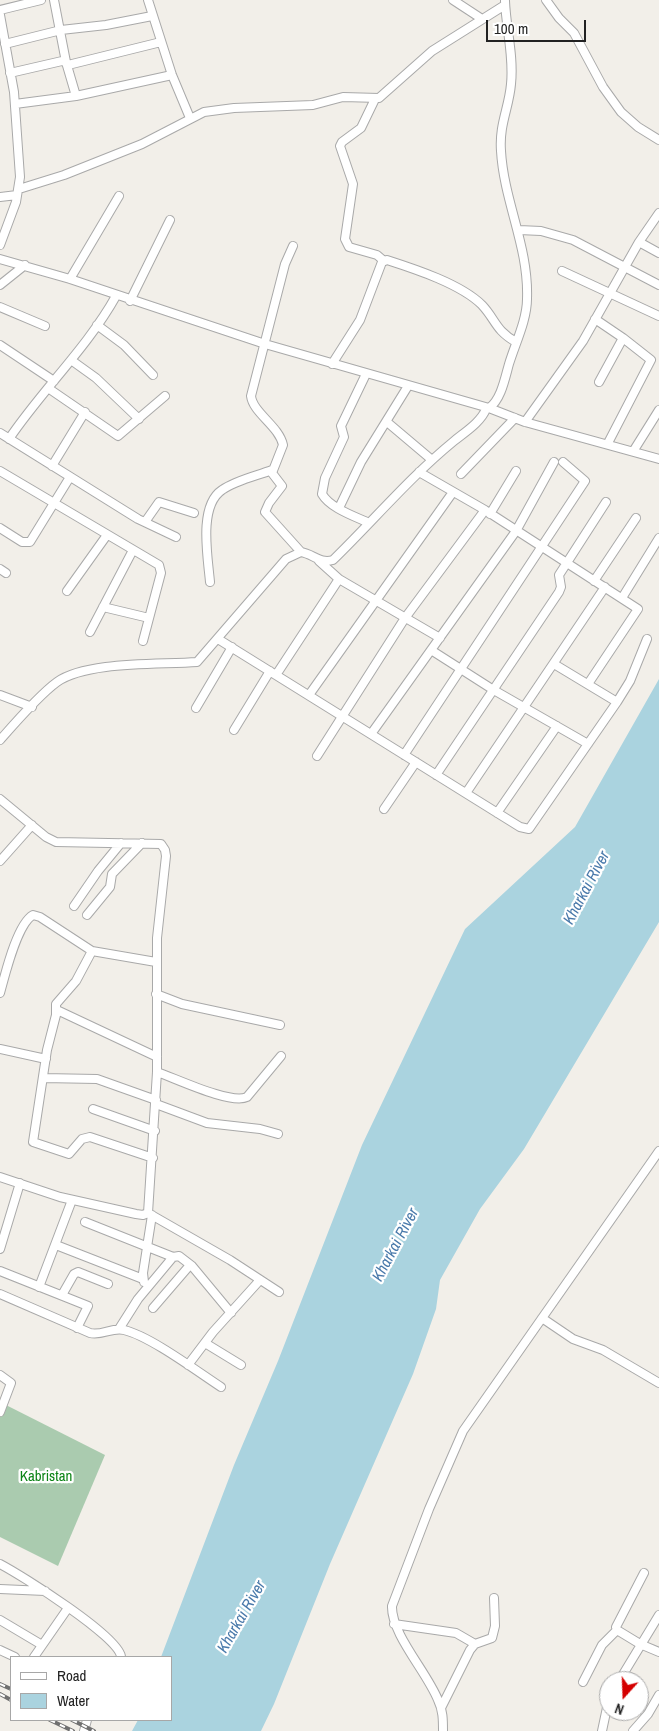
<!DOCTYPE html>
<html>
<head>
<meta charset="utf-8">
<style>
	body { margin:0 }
	#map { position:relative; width:659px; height:1731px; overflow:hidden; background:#f2efe9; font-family:"Archivo Narrow",sans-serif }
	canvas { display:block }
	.legend { position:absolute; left:10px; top:1656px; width:162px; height:65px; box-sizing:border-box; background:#fff; border:1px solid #a7a7a7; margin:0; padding:6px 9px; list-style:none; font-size:15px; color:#222 }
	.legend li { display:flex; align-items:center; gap:10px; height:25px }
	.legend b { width:25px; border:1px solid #a7a7a7 }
	.north { position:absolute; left:599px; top:1671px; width:50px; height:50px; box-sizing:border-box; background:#fff; border:1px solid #a7a7a7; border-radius:50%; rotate:200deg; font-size:14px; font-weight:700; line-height:20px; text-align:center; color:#222 }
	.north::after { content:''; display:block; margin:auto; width:18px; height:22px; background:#d40000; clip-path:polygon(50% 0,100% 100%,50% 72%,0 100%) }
	.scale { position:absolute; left:486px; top:20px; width:100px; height:22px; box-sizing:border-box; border:2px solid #222; border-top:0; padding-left:6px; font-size:15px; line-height:18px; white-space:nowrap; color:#222; -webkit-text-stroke:4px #fff; paint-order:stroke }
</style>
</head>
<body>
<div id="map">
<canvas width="659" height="1731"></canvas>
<ul class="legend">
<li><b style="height:6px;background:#fff"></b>Road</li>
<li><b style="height:14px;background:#aad3df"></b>Water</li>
</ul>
<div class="north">N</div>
<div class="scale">100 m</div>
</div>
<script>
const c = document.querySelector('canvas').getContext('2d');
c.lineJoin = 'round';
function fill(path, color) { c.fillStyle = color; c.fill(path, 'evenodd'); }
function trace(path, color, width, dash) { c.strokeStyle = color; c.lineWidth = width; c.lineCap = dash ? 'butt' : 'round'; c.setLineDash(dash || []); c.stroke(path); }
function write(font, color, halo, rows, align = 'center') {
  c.font = font + ' "Archivo Narrow",sans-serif'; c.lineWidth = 4.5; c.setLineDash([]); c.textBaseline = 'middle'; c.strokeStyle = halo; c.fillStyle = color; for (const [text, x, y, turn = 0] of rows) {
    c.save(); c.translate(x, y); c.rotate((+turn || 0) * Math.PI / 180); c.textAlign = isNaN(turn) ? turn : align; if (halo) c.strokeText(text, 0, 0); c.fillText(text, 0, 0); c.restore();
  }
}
fill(new Path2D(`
	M0,1402L105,1455L58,1566L0,1537Z`), '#aacbaf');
fill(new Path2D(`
	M659,679V922L524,1149L480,1209L440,1280L436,1309L413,1374L330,1564L274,1704L261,1731H132L138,1720H171V1657H161L234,1465L278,1361L362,1145L465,929L575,827Z`), '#aad3df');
const minor = new Path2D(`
	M54,0L66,62
	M148,0L172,75L190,118
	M453,0L482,19
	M546,0L559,18L574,33L603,87L621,112L638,127L659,140
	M0,10L41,0
	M0,15L14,92L20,177L16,202L0,245
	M5,44L61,30L106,25L152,16
	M68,65L161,42
	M10,73L62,61L66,62L76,96
	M375,99L361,128L342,142L340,146L353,184L345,239L349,247L377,255L384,261
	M15,104L76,96L172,75
	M19,189L64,175L142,144L204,112L234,108L313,105L343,97L379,98L432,51L505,5
	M0,197L17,195
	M519,230L541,231L573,240L659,285
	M639,242L659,253
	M293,246L285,264L251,396C253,413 279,426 283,445L272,473L282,486L269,503L265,512L301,552
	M0,259L70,279L265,344L489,408L525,422L659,459
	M562,271L659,316
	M70,279L119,196
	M0,285L25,265
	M130,301L170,220
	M0,307L45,326
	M595,319L623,338L651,360L608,443
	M97,325L124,345L153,375
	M0,345L54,381
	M71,360L96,378L139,419
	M332,364L360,320L382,262L387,260C415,269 461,284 482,305C496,320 495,330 516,342
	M366,374L341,426L344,437L325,478L322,494C330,508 354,516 369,523
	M599,382L623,338
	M48,388L118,436L165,396
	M489,408C501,400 505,378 509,364C515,344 527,320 527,299C529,247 504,202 501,151C499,124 509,108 511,84C514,56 506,28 505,1
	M387,422L432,460
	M525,422L583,341L639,242L659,213
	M0,433L138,519L176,537
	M9,439C42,390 87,348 116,296
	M634,450L659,410
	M52,466L85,412
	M0,471L159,565L161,573L143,641
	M419,472L485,510L638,609L588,684
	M461,474L515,418
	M339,508L361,462L408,386
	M490,514L516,471
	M145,522L159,502L194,513
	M0,528L22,542H30L70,477
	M319,561L339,579L440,638
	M0,569L6,573
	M594,581L636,518
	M210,582C208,558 198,506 222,490C236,480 256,476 272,470
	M67,591L107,535
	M622,598L659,538
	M103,607L149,618
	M90,632L133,550
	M218,639L520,827L529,829L617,702L630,681L647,639
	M431,650L492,689L588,744
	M554,664L617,702
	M276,675L339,579
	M0,695L32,707
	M309,695L453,492
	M196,708L232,647
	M234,730L270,671
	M371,734L516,531L554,462
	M0,740C15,723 39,695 57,682C87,661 159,665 197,662L286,559L301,552C313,554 320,564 333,560C374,520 410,477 454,441C465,432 481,422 486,409
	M404,755L585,481L563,462
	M317,756L405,618L485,510
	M436,775L559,592L561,587L559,575L606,502
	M466,793L605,587
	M0,799L46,837L56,842L161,844L165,850L166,856L157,938V1072L148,1213L143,1215L136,1214L60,1197L0,1177
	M384,809L416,762
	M497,813L557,726
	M0,861L32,825
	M74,906L98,871L121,843
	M87,915L110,887L112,874L142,843
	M92,951L76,981L56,1004V1015L47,1050L33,1142L69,1154L82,1139L90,1137L153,1158
	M0,993C5,975 17,924 33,915L40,917L92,951L156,962
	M156,994L182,1004L280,1025
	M57,1010L157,1057
	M0,1049L46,1059
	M157,1072C175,1078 231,1105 247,1097L281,1056
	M43,1078L97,1079L156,1100
	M156,1104L207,1123L260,1129L278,1134
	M93,1109L155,1131
	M148,1213L230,1260L279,1292
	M85,1222L173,1257
	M56,1245L143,1279
	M0,1249L20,1183
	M0,1271L88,1306L77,1328
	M144,1282L143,1273L152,1215
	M39,1287L72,1200
	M0,1294L90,1333C102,1336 112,1327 124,1330C150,1336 198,1372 221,1387
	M62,1295L74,1274L78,1272L108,1284
	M153,1308L190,1265
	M542,1318L573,1339L603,1350L659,1383
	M119,1329L138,1299L173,1257L179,1256L192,1266L231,1313
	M205,1343L241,1365
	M188,1365L213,1332L260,1280
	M0,1375L11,1383L0,1412
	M0,1564C21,1575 120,1637 121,1657
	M644,1573L616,1627L617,1630L640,1644L659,1652
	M0,1589L45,1591
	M0,1620L42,1645
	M394,1624L456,1633L475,1644
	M0,1650L15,1657
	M34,1657L68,1608
	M619,1681L659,1615
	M583,1682L602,1645L617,1630
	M441,1708L470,1650L475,1644L492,1638L495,1626L494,1598
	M84,1731L87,1720
	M443,1731C443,1720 443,1710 438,1700C427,1672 391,1634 392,1606L429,1509L463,1431L659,1151
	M602,1731L609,1698
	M633,1731L648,1714L659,1695`);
trace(minor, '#a9a9a9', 10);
trace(minor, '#fff', 8);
const rail = new Path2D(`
	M0,1684L11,1689
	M0,1694L11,1700
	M50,1720L73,1731
	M72,1720L94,1731`);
trace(rail, '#707070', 4);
trace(rail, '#fff', 2, [5.5]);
write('15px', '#0c8416', '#fff', [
	["Kabristan",46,1477]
]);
write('italic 16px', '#4a7aab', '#fff', [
	["Kharkai River",587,888,-62],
	["Kharkai River",396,1245,-62],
	["Kharkai River",242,1617,-60]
]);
</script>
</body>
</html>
